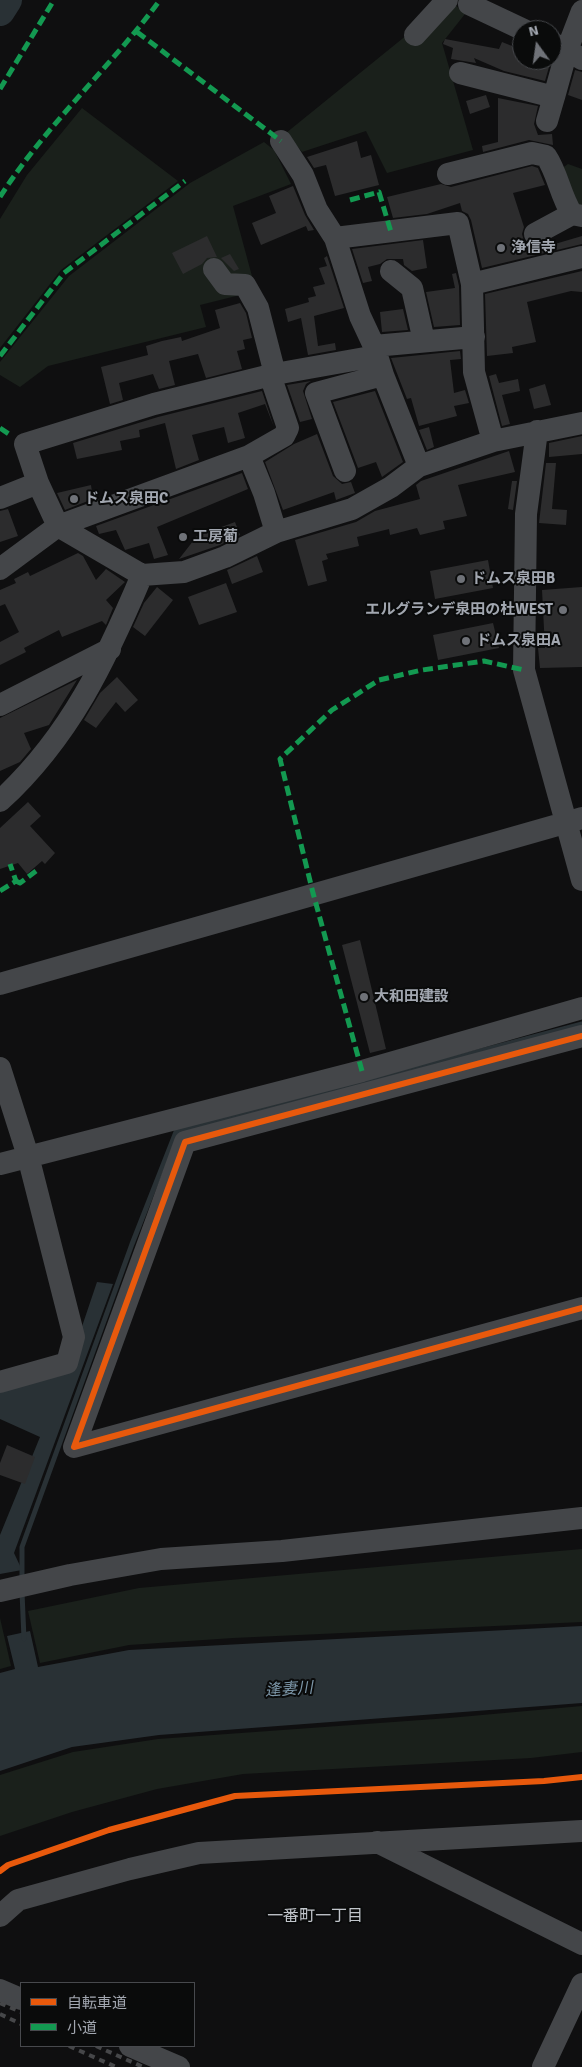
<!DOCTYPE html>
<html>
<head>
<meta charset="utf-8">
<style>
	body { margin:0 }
	#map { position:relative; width:582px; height:2067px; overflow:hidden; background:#0f0f10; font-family:Signika,"Noto Sans JP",sans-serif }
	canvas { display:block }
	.legend { position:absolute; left:20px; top:1982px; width:175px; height:65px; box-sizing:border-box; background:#0a0b0b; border:1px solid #47494d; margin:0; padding:6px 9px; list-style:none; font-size:15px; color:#a2a7b0 }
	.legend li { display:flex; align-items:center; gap:10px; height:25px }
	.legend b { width:25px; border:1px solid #47494d }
	.north { position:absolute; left:512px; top:20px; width:50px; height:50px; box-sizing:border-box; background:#0a0b0b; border:1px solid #47494d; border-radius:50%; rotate:346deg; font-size:14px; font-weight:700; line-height:20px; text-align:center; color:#a2a7b0 }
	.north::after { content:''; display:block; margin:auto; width:18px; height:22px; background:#6f7278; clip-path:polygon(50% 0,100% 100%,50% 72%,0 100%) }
</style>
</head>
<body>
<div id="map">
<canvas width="582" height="2067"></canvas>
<ul class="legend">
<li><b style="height:6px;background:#e8590c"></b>自転車道</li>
<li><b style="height:6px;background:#139951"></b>小道</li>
</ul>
<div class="north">N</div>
</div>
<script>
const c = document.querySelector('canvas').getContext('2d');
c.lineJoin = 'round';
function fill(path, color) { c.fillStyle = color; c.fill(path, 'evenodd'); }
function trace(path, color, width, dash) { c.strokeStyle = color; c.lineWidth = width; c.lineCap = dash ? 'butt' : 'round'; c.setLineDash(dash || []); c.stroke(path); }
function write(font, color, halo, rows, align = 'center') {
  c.font = font + ' Signika,"Noto Sans JP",sans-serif'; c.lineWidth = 4; c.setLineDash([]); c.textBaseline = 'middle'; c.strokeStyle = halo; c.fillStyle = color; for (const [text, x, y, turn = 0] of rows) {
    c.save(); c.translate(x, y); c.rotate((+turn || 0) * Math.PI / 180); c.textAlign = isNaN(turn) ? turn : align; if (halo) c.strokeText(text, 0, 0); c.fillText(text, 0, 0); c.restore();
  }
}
fill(new Path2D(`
	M450,0L465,14L442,43L473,150L387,173L366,131L302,152L286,133Z
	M82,108L178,181L61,270L0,348V219L27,175Z
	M264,142L274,150L291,184L233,206L256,291L200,305L206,327L48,366L20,387L0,375V362L69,276L190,183Z
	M568,164L582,169V208L570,199L561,169Z
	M582,1549V1622L233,1638L129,1645L40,1663L28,1611L139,1588Z
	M0,1618L11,1666L0,1669Z
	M582,1706V1752L531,1758L243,1774L157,1789L72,1812L0,1836V1775L73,1752L158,1739L449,1718Z`), '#1a201b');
fill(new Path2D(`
	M97,1282L113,1284L14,1553L22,1570L0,1574V1535L40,1437L0,1419V1382L71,1359Z
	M582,1626V1703L159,1735L72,1747L0,1771V1673L15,1669L7,1636L30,1631L38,1667L129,1650Z`), '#293135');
trace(new Path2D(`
	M22,1581V1547L132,1244L176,1132L582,1024
	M22,1592L24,1639`), '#293135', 5);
trace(new Path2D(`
	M0,11L7,0`), '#293135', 30);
fill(new Path2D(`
	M445,39L499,49L502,42L522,50V60H551L545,81L504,71L474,58L476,63L451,59L453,48L443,44Z
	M575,70L582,72V100L568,95Z
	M486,95L490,107L470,114L466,101Z
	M498,98L538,106L534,124L538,135L552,134L553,145L529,140L483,152L482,146L498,142Z
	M357,141L361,158L371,155L379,185L335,196L326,165L314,168L307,157Z
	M532,166L538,168L545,185L513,193L524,227L522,234L524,241L529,246L531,251L582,236V244L482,268L471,220L468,214L462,211L460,203L427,214L393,218L387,197L441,184L451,187Z
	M293,186L305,215L314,230L308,231L306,226L261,245L252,223L276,213L269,196Z
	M207,236L217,257L207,258L202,264L183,274L172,253Z
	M423,240L427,268L412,271L404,265L403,259H387L380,264L368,267L372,281L363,283L352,249Z
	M230,254L239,269L234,271L221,258Z
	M327,256L344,308L314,316L318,346L335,343L336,350L308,355L301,318L288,322L285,309L309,302L308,298L316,296L313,287L325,284L319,268L327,266L324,258Z
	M582,271V292L571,291L527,302L536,342L512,347L513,353L487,356L485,294Z
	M456,273L459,286L460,325L434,327L426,292L455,288L452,274Z
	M240,303L246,313L252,338L243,340L245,349L237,351L242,369L206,378L198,354L169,361L175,385L159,389L153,374L119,383L123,400L110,404L101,367L148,355L146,346L162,341L181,337L182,341L220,328L215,310Z
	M403,309L408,330L382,332L380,312Z
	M460,351L461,359L450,360L454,393L465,390L469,403L454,406L457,416L419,426L411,398L407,399L391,358Z
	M496,374L499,383L518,379L520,391L502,395L510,424L502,426L489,376Z
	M311,381L306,384L303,391L312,419L300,422L287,385Z
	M545,384L551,405L534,409L529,389Z
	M262,391L274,427L265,404L238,413L245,438L228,443L224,427L192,435L199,460L176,469L165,423L139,430L140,437L120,441L122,450L77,459L73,443L158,417Z
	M375,391L403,462L382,477L376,462L358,468L333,402Z
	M429,427L434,447L427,450L419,430Z
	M317,434L333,476L342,484L351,482L355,493L336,500L334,492L283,510L265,462L294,444Z
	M582,436V454L549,457V443Z
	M509,451L515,472L458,485L467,516L443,521L445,529L420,535L417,528L390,535L389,529L357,537L359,546L326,554L328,559L322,561L327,581L308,586L295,540L356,522L375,511L420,499L416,485L421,481Z
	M546,463H556L552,509L567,510L566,525L539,523Z
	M242,473L248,489L157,527L168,555L154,559L149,543L125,550L116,530L99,534L96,526Z
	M512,481H517L513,510L508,509Z
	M91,485L93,499L65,510L57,493Z
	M8,509L18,536L0,542V511Z
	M235,522L240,535L220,545L179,559L197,536Z
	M78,553L83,556L96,580L106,569L125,582L106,600L113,608L106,625L102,621L62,637L59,630L24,648L26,652L0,665V642L19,632L5,604L0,606V590L16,583L14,579L28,572L30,576Z
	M257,556L263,572L232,584L227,570Z
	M488,560L493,588L435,599L430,571Z
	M226,583L237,612L199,625L188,597Z
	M157,587L173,600L145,636L133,627L144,603Z
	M582,587V667L540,668L538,648H545L542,590Z
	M493,623L499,648L438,660L433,635Z
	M117,677L138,700L125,712L116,702L96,728L84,720L100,693Z
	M77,680L49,725L24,733L31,749L20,762L0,771V718Z
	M28,802L41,816L30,826L55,853L45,864L42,861L27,874L18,863L0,869V828Z
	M360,940L386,1049L370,1053L342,945Z
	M7,1445L35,1457L25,1484L0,1475V1463Z`), '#2c2c2d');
trace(new Path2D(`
	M469,4L524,30
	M582,11L567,50L582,59
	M415,35L447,0
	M460,73L554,97L567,50L552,43
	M547,121L554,97
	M448,174L532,153L546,156C558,174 560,195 572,214L582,216
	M535,234L572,214
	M335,238L458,223L472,284L582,257
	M214,269L225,284L245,285L258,308L275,374
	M391,271L412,288L424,341
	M472,284L474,372L493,441
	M374,346L474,337
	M537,431L526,514L524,670L582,880
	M249,456L264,493L276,532
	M419,466L493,441L582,423
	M345,471L316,393L383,375
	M0,498L38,483
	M58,526L142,575L184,572L225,557L276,532L352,509L391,487L419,466L383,375L374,346L360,316L335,238L317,210L303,175L281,141
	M58,526L249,456L284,436L288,428L270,375
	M0,569L58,526L38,483L25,444L154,404L275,374L376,356
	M0,705L110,649
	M0,801C70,737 106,660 142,575
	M0,984L582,818
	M582,1036L185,1142L74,1447L582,1308
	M0,1068L28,1156L74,1337L67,1363L0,1382
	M0,1164L362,1071L582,1008
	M0,1591L70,1575L161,1559L282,1551L582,1518
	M377,1842L582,1944
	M0,1916L18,1900L130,1869L199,1853L582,1831
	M0,1990L21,1999
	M130,2046L179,2067
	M543,2067L582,1984`), '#444649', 22);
trace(new Path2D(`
	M0,2003L21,2012
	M0,2014L21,2024
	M69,2046L116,2067
	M96,2046L143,2067`), '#464749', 4, [6, 5]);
trace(new Path2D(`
	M137,32L281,141
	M0,89L54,0
	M0,197C45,126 110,68 160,0
	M350,200L379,192L391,232
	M0,356L64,273L185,181
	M0,428L9,434
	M16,881L20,883L36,871
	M0,891L16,881L10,864
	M362,1071L313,893L280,759L332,710L379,680L422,670L484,661L524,670`), '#139951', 5, [10, 5]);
trace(new Path2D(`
	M582,1036L185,1142L74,1447L582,1308
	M0,1871L8,1865L109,1830L235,1796L544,1781L582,1777`), '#e8590c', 6);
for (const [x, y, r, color] of [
	[501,248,5,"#6f7278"],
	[74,499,5,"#6f7278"],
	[183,537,5,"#6f7278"],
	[461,579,5,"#6f7278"],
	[563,610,5,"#6f7278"],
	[466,641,5,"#6f7278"],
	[364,997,5,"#6f7278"]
]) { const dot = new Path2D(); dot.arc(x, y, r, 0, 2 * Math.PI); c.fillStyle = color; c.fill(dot); trace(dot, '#0a0b0b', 2); }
write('bold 15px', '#a2a7b0', '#0a0b0b', [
	["浄信寺",511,248],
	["ドムス泉田C",84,499],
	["工房葡",193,537],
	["ドムス泉田B",471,579],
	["エルグランデ泉田の杜WEST",553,610,"right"],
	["ドムス泉田A",476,641],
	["大和田建設",374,997]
], 'left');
write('italic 16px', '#7c96a8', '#0a0b0b', [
	["逢妻川",289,1690,-4]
]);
write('16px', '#c2c6cc', '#0a0b0b', [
	["一番町一丁目",315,1917]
]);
</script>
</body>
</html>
